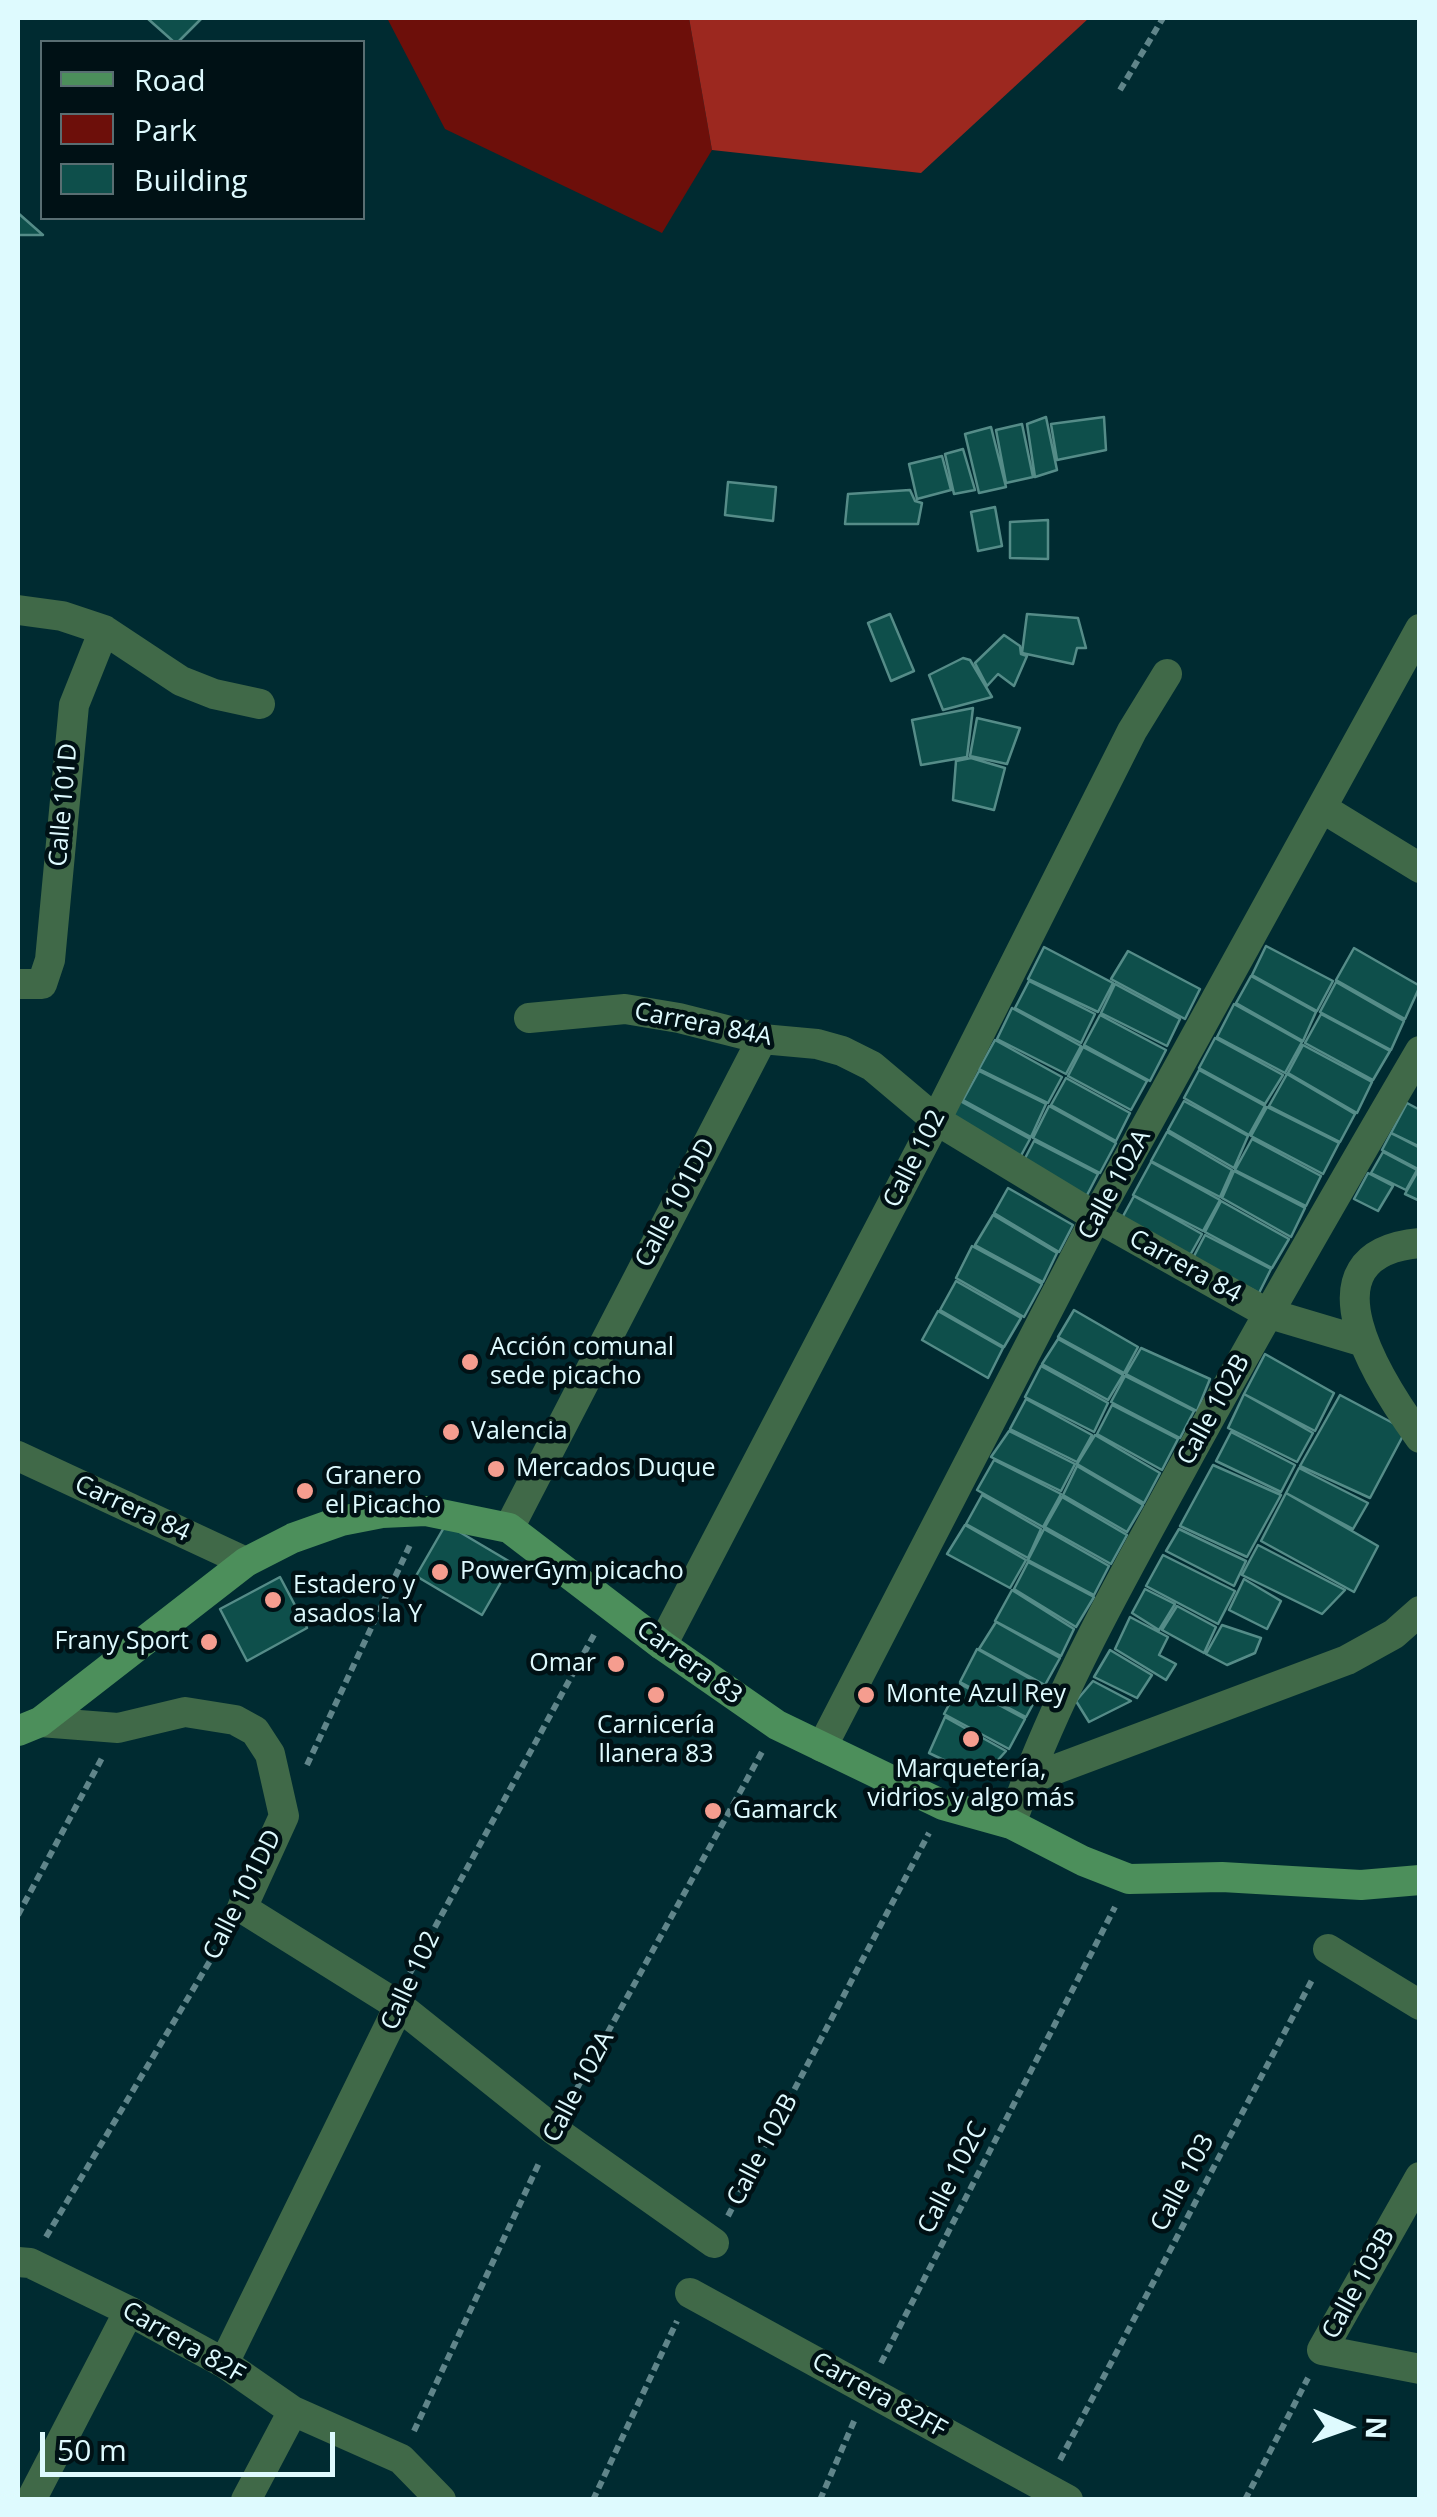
<!DOCTYPE html>
<html>
<head>
<meta charset="utf-8">
<style>
	body { margin:0 }
	#map { position:relative; width:1437px; height:2517px; overflow:hidden; background:#002b31; font-family:"Open Sans",sans-serif }
	canvas { display:block }
	.frame { position:absolute; inset:0; border:20px solid #defafe; pointer-events:none }
	.legend { position:absolute; left:40px; top:40px; width:325px; height:180px; box-sizing:border-box; background:#001115; border:2px solid #596e72; margin:0; padding:12px 18px; list-style:none; font-size:30px; color:#defafe }
	.legend li { display:flex; align-items:center; gap:20px; height:50px }
	.legend b { width:50px; border:2px solid #596e72 }
	.north { position:absolute; left:1297px; top:2377px; width:100px; height:100px; -webkit-text-stroke:8px #001115; paint-order:stroke; rotate:92deg; font-size:28px; font-weight:700; line-height:40px; text-align:center; color:#defafe }
	.north::after { content:''; display:block; margin:auto; width:35px; height:45px; background:#defafe; clip-path:polygon(50% 0,100% 100%,50% 72%,0 100%) }
	.scale { position:absolute; left:40px; top:2432px; width:295px; height:45px; box-sizing:border-box; border:5px solid #defafe; border-top:0; padding-left:12px; font-size:30px; line-height:35px; white-space:nowrap; color:#defafe; -webkit-text-stroke:8px #001115; paint-order:stroke }
</style>
</head>
<body>
<div id="map">
<canvas width="1437" height="2517"></canvas>
<div class="frame"></div>
<ul class="legend">
<li><b style="height:12px;background:#4c8f5b"></b>Road</li>
<li><b style="height:28px;background:#6d0f0a"></b>Park</li>
<li><b style="height:28px;background:#0e4f4b"></b>Building</li>
</ul>
<div class="north">N</div>
<div class="scale">50 m</div>
</div>
<script>
const c = document.querySelector('canvas').getContext('2d');
c.lineJoin = 'round';
function fill(path, color) { c.fillStyle = color; c.fill(path, 'evenodd'); }
function trace(path, color, width, dash) { c.strokeStyle = color; c.lineWidth = width; c.lineCap = dash ? 'butt' : 'round'; c.setLineDash(dash || []); c.stroke(path); }
function write(font, color, halo, rows, align = 'center') {
  c.font = font + ' "Open Sans",sans-serif'; c.lineWidth = 9; c.setLineDash([]); c.textBaseline = 'middle'; c.strokeStyle = halo; c.fillStyle = color; for (const [text, x, y, turn = 0] of rows) {
    c.save(); c.translate(x, y); c.rotate((+turn || 0) * Math.PI / 180); c.textAlign = isNaN(turn) ? turn : align; if (halo) c.strokeText(text, 0, 0); c.fillText(text, 0, 0); c.restore();
  }
}
fill(new Path2D(`
	M387,18H689L712,150L662,233L445,129Z`), '#6d0f0a');
fill(new Path2D(`
	M689,18H1089L921,173L712,150Z`), '#9c281f');
const building = new Path2D(`
	M147,18H202L178,42H174Z
	M18,213L43,235H18Z
	M1046,417L1057,470L1035,477L1027,424Z
	M1104,417L1106,450L1057,460L1051,424Z
	M1022,424L1033,477L1006,483L996,430Z
	M991,427L1006,487L979,493L965,434Z
	M963,449L975,490L954,494L945,454Z
	M942,456L951,490L917,499L909,464Z
	M728,482L776,487L773,521L725,515Z
	M910,490L915,501L922,503L918,524H845L848,494Z
	M995,507L1002,546L978,551L971,512Z
	M1048,520V559L1010,558V522Z
	M890,614L914,671L891,681L868,623Z
	M1027,614L1078,618L1086,648H1077L1073,664L1022,653Z
	M1004,635L1020,646L1021,654L1027,656L1014,686L998,674L987,686L975,663Z
	M963,658L970,660L992,697L943,710L929,675Z
	M973,708L967,757L921,765L912,720Z
	M977,718L1020,728L1007,764L970,756Z
	M971,758L1005,768L994,810L953,800L956,761Z
	M1266,946L1333,981L1317,1011L1252,975Z
	M1044,947L1113,983L1098,1012L1028,979Z
	M1354,948L1420,986L1405,1019L1336,980Z
	M1128,951L1200,989L1185,1019L1111,979Z
	M1251,976L1316,1012L1303,1041L1236,1003Z
	M1029,981L1095,1014L1081,1043L1015,1008Z
	M1336,982L1404,1021L1391,1050L1320,1012Z
	M1115,984L1180,1019L1167,1046L1101,1013Z
	M1234,1004L1302,1042L1285,1073L1217,1037Z
	M1012,1008L1081,1046L1066,1074L997,1039Z
	M1321,1014L1390,1051L1373,1080L1305,1043Z
	M1100,1015L1166,1050L1150,1081L1084,1045Z
	M1215,1038L1283,1075L1265,1104L1199,1068Z
	M995,1040L1062,1077L1048,1103L979,1069Z
	M1303,1045L1372,1082L1357,1113L1288,1073Z
	M1083,1047L1147,1081L1131,1110L1068,1076Z
	M1199,1070L1265,1106L1249,1135L1184,1098Z
	M979,1071L1046,1104L1031,1137L963,1100Z
	M1287,1074L1355,1114L1340,1142L1269,1106Z
	M1066,1078L1130,1113L1116,1141L1051,1105Z
	M960,1101L1030,1139L1017,1163L947,1125Z
	M1184,1101L1248,1136L1234,1168L1168,1130Z
	M1407,1103L1420,1110V1147L1391,1133Z
	M1049,1106L1116,1143L1100,1173L1033,1138Z
	M1267,1107L1339,1143L1323,1174L1251,1136Z
	M1167,1132L1232,1170L1220,1197L1151,1161Z
	M1391,1133L1420,1148V1170L1382,1150Z
	M1252,1139L1321,1176L1306,1206L1235,1170Z
	M1034,1141L1098,1174L1086,1197L1022,1164Z
	M1383,1152L1417,1170L1406,1190L1371,1173Z
	M1151,1162L1220,1200L1203,1231L1133,1195Z
	M1234,1171L1305,1208L1291,1237L1222,1198Z
	M1418,1171L1420,1172V1201L1405,1194Z
	M1368,1173L1393,1186L1378,1211L1354,1199Z
	M1008,1188L1073,1225L1059,1252L994,1213Z
	M1134,1196L1202,1234L1189,1257L1122,1218Z
	M1221,1201L1289,1239L1272,1268L1205,1232Z
	M993,1215L1057,1253L1043,1282L975,1245Z
	M1205,1235L1271,1269L1259,1293L1193,1258Z
	M972,1246L1042,1284L1024,1317L956,1278Z
	M956,1281L1021,1318L1004,1347L940,1310Z
	M1074,1310L1138,1347L1124,1373L1058,1337Z
	M938,1311L1003,1348L988,1378L922,1340Z
	M1058,1339L1123,1375L1108,1400L1042,1364Z
	M1141,1348L1210,1379L1197,1411L1126,1374Z
	M1265,1354L1334,1393L1315,1431L1244,1394Z
	M1041,1366L1108,1403L1094,1432L1025,1397Z
	M1125,1376L1194,1411L1180,1438L1111,1402Z
	M1244,1394L1313,1433L1297,1462L1228,1428Z
	M1340,1395L1406,1430L1370,1498L1300,1466Z
	M1026,1399L1092,1435L1077,1462L1010,1429Z
	M1112,1405L1178,1439L1162,1470L1097,1434Z
	M1009,1431L1075,1464L1061,1491L991,1457Z
	M1231,1432L1295,1465L1281,1492L1216,1461Z
	M1095,1435L1160,1473L1144,1503L1077,1464Z
	M994,1460L1061,1494L1043,1527L977,1490Z
	M1213,1465L1281,1495L1247,1557L1180,1526Z
	M1077,1466L1143,1505L1127,1532L1063,1495Z
	M1299,1468L1368,1503L1353,1529L1286,1493Z
	M1286,1493L1378,1546L1354,1592L1261,1541Z
	M982,1495L1041,1529L1028,1558L966,1524Z
	M1062,1497L1127,1535L1111,1564L1045,1527Z
	M446,1524L512,1563L482,1615L416,1576Z
	M965,1525L1026,1560L1010,1588L947,1554Z
	M1044,1529L1109,1566L1094,1595L1028,1560Z
	M1179,1529L1246,1561L1234,1586L1166,1551Z
	M1258,1545L1345,1590L1322,1614L1242,1575Z
	M1163,1555L1235,1591L1218,1624L1146,1586Z
	M1028,1562L1094,1597L1076,1627L1014,1589Z
	M280,1577L307,1628L247,1661L220,1609Z
	M1244,1579L1281,1601L1267,1629L1229,1610Z
	M1145,1589L1175,1604L1159,1630L1132,1613Z
	M1012,1590L1074,1629L1061,1656L995,1621Z
	M1177,1606L1216,1627L1204,1653L1162,1630Z
	M1130,1617L1168,1637L1159,1655L1176,1664L1166,1680L1115,1649Z
	M996,1622L1060,1658L1045,1685L979,1649Z
	M1222,1625L1261,1638L1255,1653L1227,1665L1206,1654Z
	M977,1649L1043,1686L1026,1717L960,1682Z
	M1110,1650L1152,1675L1137,1698L1094,1677Z
	M1093,1681L1131,1701L1089,1722L1076,1701Z
	M960,1684L1025,1719L1009,1749L944,1714Z
	M945,1717L1006,1751L990,1769L973,1774L929,1753Z`);
fill(building, '#0e4f4b');
trace(building, '#558c88', 2.5);
trace(new Path2D(`
	M1120,90L1163,18
	M307,1765L410,1545
	M18,1915L102,1758
	M410,1973L595,1633
	M570,2101L762,1752
	M728,2216L929,1833
	M46,2237L226,1934
	M881,2363L1115,1907
	M414,2431L540,2161
	M1060,2460L1312,1980
	M593,2500L677,2321
	M820,2500L855,2419
	M1245,2500L1308,2378`), '#60858a', 6, [8, 5]);
trace(new Path2D(`
	M18,610L62,616L104,630L181,681L214,694L260,704
	M1322,808L1420,868
	M18,984H42L50,960L74,705L104,630
	M529,1018L625,1009L679,1018L762,1039L817,1044L842,1051L872,1066L936,1120L1096,1217L1267,1313L1361,1341
	M1420,1243C1295,1254 1381,1384 1420,1438
	M18,1456L246,1562
	M509,1528L762,1039
	M662,1645L936,1120L1132,731L1167,674
	M40,1722L118,1728L185,1712L235,1720L255,1731L270,1754L284,1816L242,1908L399,2006L554,2130L714,2243
	M822,1747L1096,1217L1420,629
	M1027,1780C1068,1674 1125,1573 1179,1474C1257,1331 1338,1191 1420,1051
	M1011,1824L1027,1780L1347,1660L1394,1634L1420,1611
	M1328,1949L1420,2005
	M1420,2177L1322,2350L1420,2369
	M18,2262L30,2263L129,2311L224,2363L293,2411L401,2459L441,2500
	M690,2293L1068,2500
	M224,2363L399,2006
	M31,2500L129,2311
	M246,2500L293,2411`), '#406948', 30);
trace(new Path2D(`
	M18,1731L40,1722L246,1562L293,1538L341,1521L382,1513L426,1511L509,1528L662,1645L777,1725L943,1805L1011,1824L1083,1861L1129,1879L1222,1877L1361,1885L1420,1880`), '#4c8f5b', 30);
for (const [x, y, r, color] of [
	[470,1362,10,"#f59d8f"],
	[451,1432,10,"#f59d8f"],
	[496,1469,10,"#f59d8f"],
	[305,1491,10,"#f59d8f"],
	[440,1572,10,"#f59d8f"],
	[273,1600,10,"#f59d8f"],
	[209,1642,10,"#f59d8f"],
	[616,1664,10,"#f59d8f"],
	[656,1695,10,"#f59d8f"],
	[866,1695,10,"#f59d8f"],
	[971,1739,10,"#f59d8f"],
	[713,1811,10,"#f59d8f"]
]) { const dot = new Path2D(); dot.arc(x, y, r, 0, 2 * Math.PI); c.fillStyle = color; c.fill(dot); trace(dot, '#001115', 4); }
write('25px', '#defafe', '#001115', [
	["Calle 101D",64,805,-85],
	["Carrera 84A",703,1025,11],
	["Calle 102",915,1159,-63],
	["Calle 102A",1115,1185,-61],
	["Calle 101DD",676,1203,-62],
	["Carrera 84",1185,1267,29],
	["Calle 102B",1214,1410,-61],
	["Carrera 84",132,1509,25],
	["Carrera 83",689,1663,36],
	["Calle 101DD",243,1895,-63],
	["Calle 102",411,1981,-65],
	["Calle 102A",579,2087,-62],
	["Calle 102B",763,2150,-62],
	["Calle 102C",953,2178,-63],
	["Calle 103",1183,2183,-62],
	["Calle 103B",1359,2284,-61],
	["Carrera 82F",183,2343,30],
	["Carrera 82FF",879,2396,29]
]);
write('25px', '#defafe', '#001115', [
	["Acción comunal",490,1348],
	["sede picacho",490,1377],
	["Valencia",471,1432],
	["Mercados Duque",516,1469],
	["Granero",325,1477],
	["el Picacho",325,1506],
	["PowerGym picacho",460,1572],
	["Estadero y",293,1586],
	["asados la Y",293,1615],
	["Frany Sport",189,1642,"right"],
	["Omar",596,1664,"right"],
	["Monte Azul Rey",886,1695],
	["Carnicería",656,1726,"center"],
	["llanera 83",656,1755,"center"],
	["Marquetería,",971,1770,"center"],
	["vidrios y algo más",971,1799,"center"],
	["Gamarck",733,1811]
], 'left');
</script>
</body>
</html>
